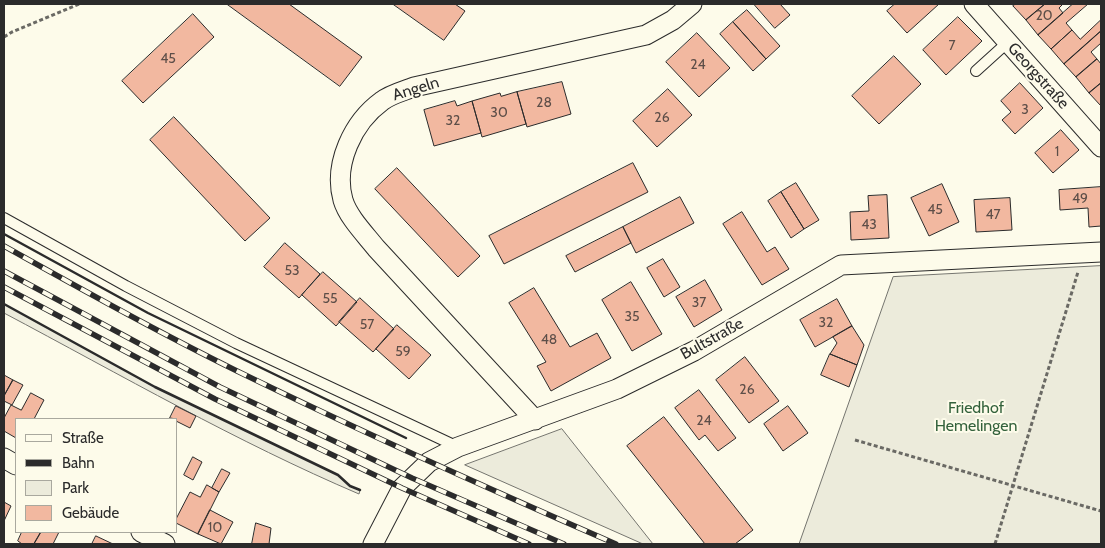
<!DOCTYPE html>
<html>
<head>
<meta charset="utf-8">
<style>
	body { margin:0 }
	#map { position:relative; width:1105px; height:548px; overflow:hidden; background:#fdfbea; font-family:Cabin,sans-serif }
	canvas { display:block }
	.frame { position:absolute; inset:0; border:5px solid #2b2b2b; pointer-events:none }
	.legend { position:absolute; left:15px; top:418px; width:162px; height:115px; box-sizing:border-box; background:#fdfbea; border:1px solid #a9a89e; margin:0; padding:6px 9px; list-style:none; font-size:15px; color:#2b2b2b }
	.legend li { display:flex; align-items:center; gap:10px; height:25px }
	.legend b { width:25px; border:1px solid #a9a89e }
</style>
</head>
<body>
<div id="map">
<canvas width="1105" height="548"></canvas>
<div class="frame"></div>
<ul class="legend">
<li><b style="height:6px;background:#fdfbea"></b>Straße</li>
<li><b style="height:6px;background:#2b2b2b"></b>Bahn</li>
<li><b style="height:14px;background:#ecebdb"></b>Park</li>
<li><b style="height:14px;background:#f2b8a0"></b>Gebäude</li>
</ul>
</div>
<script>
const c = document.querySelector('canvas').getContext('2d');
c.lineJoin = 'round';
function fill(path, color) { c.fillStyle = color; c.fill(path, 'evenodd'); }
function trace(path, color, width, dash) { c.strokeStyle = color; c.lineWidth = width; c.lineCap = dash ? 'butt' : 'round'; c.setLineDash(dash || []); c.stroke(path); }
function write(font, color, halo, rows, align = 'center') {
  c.font = font + ' Cabin,sans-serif'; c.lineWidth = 4; c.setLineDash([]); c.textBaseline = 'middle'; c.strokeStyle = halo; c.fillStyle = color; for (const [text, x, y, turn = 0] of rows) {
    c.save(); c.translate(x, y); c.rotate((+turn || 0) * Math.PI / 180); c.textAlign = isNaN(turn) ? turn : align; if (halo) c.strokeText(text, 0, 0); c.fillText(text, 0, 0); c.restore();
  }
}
const green = new Path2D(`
	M1101,266V544H799L893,277Z
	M4,304L155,387L338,475L350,486L360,490L359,494C237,442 121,375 4,313Z
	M562,429L653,544H643L465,465Z`);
fill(green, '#ecebdb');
trace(green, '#74746e', 1);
const building = new Path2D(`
	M227,4H289L362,57L340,86Z
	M393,4H455L465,11L444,40Z
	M754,4H780L790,15L775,28Z
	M895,4H939L907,33L887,11Z
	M1016,4H1045L1026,20L1013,6Z
	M1045,4H1063L1059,8L1063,13L1038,35L1026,20Z
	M1073,4H1088L1066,23L1072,30L1051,49L1038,35Z
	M747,10L780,46L766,59L733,22Z
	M193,14L214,37L143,103L122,81Z
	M958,17L982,41L946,75L923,50Z
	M1101,20V31L1064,64L1051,49L1072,30L1080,39Z
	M733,22L766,59L753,71L720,34Z
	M1101,31V43L1091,52L1097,59L1076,77L1064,64Z
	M697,33L730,68L699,97L666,62Z
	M894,56L921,84L879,124L852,96Z
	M1097,59L1101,64V83L1089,93L1076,77Z
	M562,82L571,114L527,127L517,92Z
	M1020,83L1043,108L1015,134L1002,120L1011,112L1001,101Z
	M1101,83V106L1089,93Z
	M668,89L692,115L657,147L633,121Z
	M517,92L526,124L482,137L472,101L500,93L501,96Z
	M455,101L457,106L472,101L481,133L434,146L424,110Z
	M174,117L270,218L245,241L150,140Z
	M1061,130L1079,150L1053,173L1035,153Z
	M633,163L648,192L504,264L489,236Z
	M397,168L480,256L458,277L375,189Z
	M796,183L819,220L804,229L781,192Z
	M942,184L959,222L929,236L911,198Z
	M1101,187V226L1089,227L1088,208L1060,210L1059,190Z
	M781,192L804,229L791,238L768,201Z
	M887,195L889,238L851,240L850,212L869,211L868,196Z
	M680,197L694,223L636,253L623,227Z
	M1010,198L1012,230L976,232L974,200Z
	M742,212L767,252L775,247L789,269L762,285L723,224Z
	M623,227L631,243L575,272L566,256Z
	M285,243L320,274L299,298L264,267Z
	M663,259L680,287L664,297L647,268Z
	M323,272L357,302L336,326L302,295Z
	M705,280L722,310L694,327L676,297Z
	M631,282L662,334L632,351L602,300Z
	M534,288L570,347L597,333L611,358L551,391L537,366L546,362L509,303Z
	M360,298L394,329L373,352L339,322Z
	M837,299L852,326L815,347L800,320Z
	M397,325L431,355L409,379L376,349Z
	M852,326L864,345L857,365L830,354L837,343L833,337Z
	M830,354L857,365L849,387L821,375Z
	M745,357L779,401L749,423L716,380Z
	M4,375L13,380L4,396Z
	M13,380L23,385L12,405L4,401V396Z
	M699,390L736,438L718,451L705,435L699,440L675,408Z
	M31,393L44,400L34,419H16V438L4,431V418L11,405L21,410Z
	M176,406L196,416L190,428L176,421V419L170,418Z
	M788,406L808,433L783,451L764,424Z
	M664,417L753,530L735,544H705L627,446Z
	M193,457L202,462L193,480L184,475Z
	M222,469L230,473L219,492L212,488Z
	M207,485L219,492L198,534L176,523V519L190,492L200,497Z
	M4,502L11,506L4,521Z
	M210,510L233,522L221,544L198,534Z
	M256,523L271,528L269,544H252Z
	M22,532H41L34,544H22L18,541Z
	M41,532H59L53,544H34Z
	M96,536L113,544H92Z`);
fill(building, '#f2b8a0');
trace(building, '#2b2b2b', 1);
const lane = new Path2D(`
	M976,71L1008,42
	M4,218L126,286L236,343L458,447`);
const street = new Path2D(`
	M974,4L1101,147
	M535,420L376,248C365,234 348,217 343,200C333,164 353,122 382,101C391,94 404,91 414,87L646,35L673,20L692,4
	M4,458L16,465
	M141,532L165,544
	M373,544L402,488L429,462L458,447L617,389L694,351L841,265L1101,252`);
trace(lane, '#2b2b2b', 12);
trace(street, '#2b2b2b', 21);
trace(new Path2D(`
	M4,37L12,32L79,4
	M855,440L1101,511
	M995,544L1078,272`), '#6a6964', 3, [4, 2.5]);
trace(lane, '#fdfbea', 10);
trace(street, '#fdfbea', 19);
const rail = new Path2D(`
	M4,246C81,289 158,332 237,371C362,432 489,489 616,544
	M4,271L220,387L412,478L564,544
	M4,287L215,399L402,488L529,544`);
trace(rail, '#2b2b2b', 5.5);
trace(rail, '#fdfbea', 4, [11]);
trace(new Path2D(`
	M4,234L148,313L406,438
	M4,304L155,387L338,475L350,486L360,490`), '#2b2b2b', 2.5);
write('14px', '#5d4e48', null, [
	["20",1044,16],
	["7",952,46],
	["45",168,59],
	["24",698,65],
	["28",544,103],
	["3",1025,110],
	["30",499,113],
	["26",662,118],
	["32",453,121],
	["1",1057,152],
	["49",1080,199],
	["45",935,210],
	["47",993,215],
	["43",869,225],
	["53",292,271],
	["55",330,299],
	["37",699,303],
	["35",632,317],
	["32",826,323],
	["57",367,325],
	["48",549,340],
	["59",403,352],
	["26",747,390],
	["24",704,421],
	["10",215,528]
]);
write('16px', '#2b2b2b', '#fdfbea', [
	["Georgstraße",1038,76,48],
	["Angeln",416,89,-17],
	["Bultstraße",712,339,-29]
]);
write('16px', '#34623c', '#fdfbea', [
	["Friedhof",976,408],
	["Hemelingen",976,426]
]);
</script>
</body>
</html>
